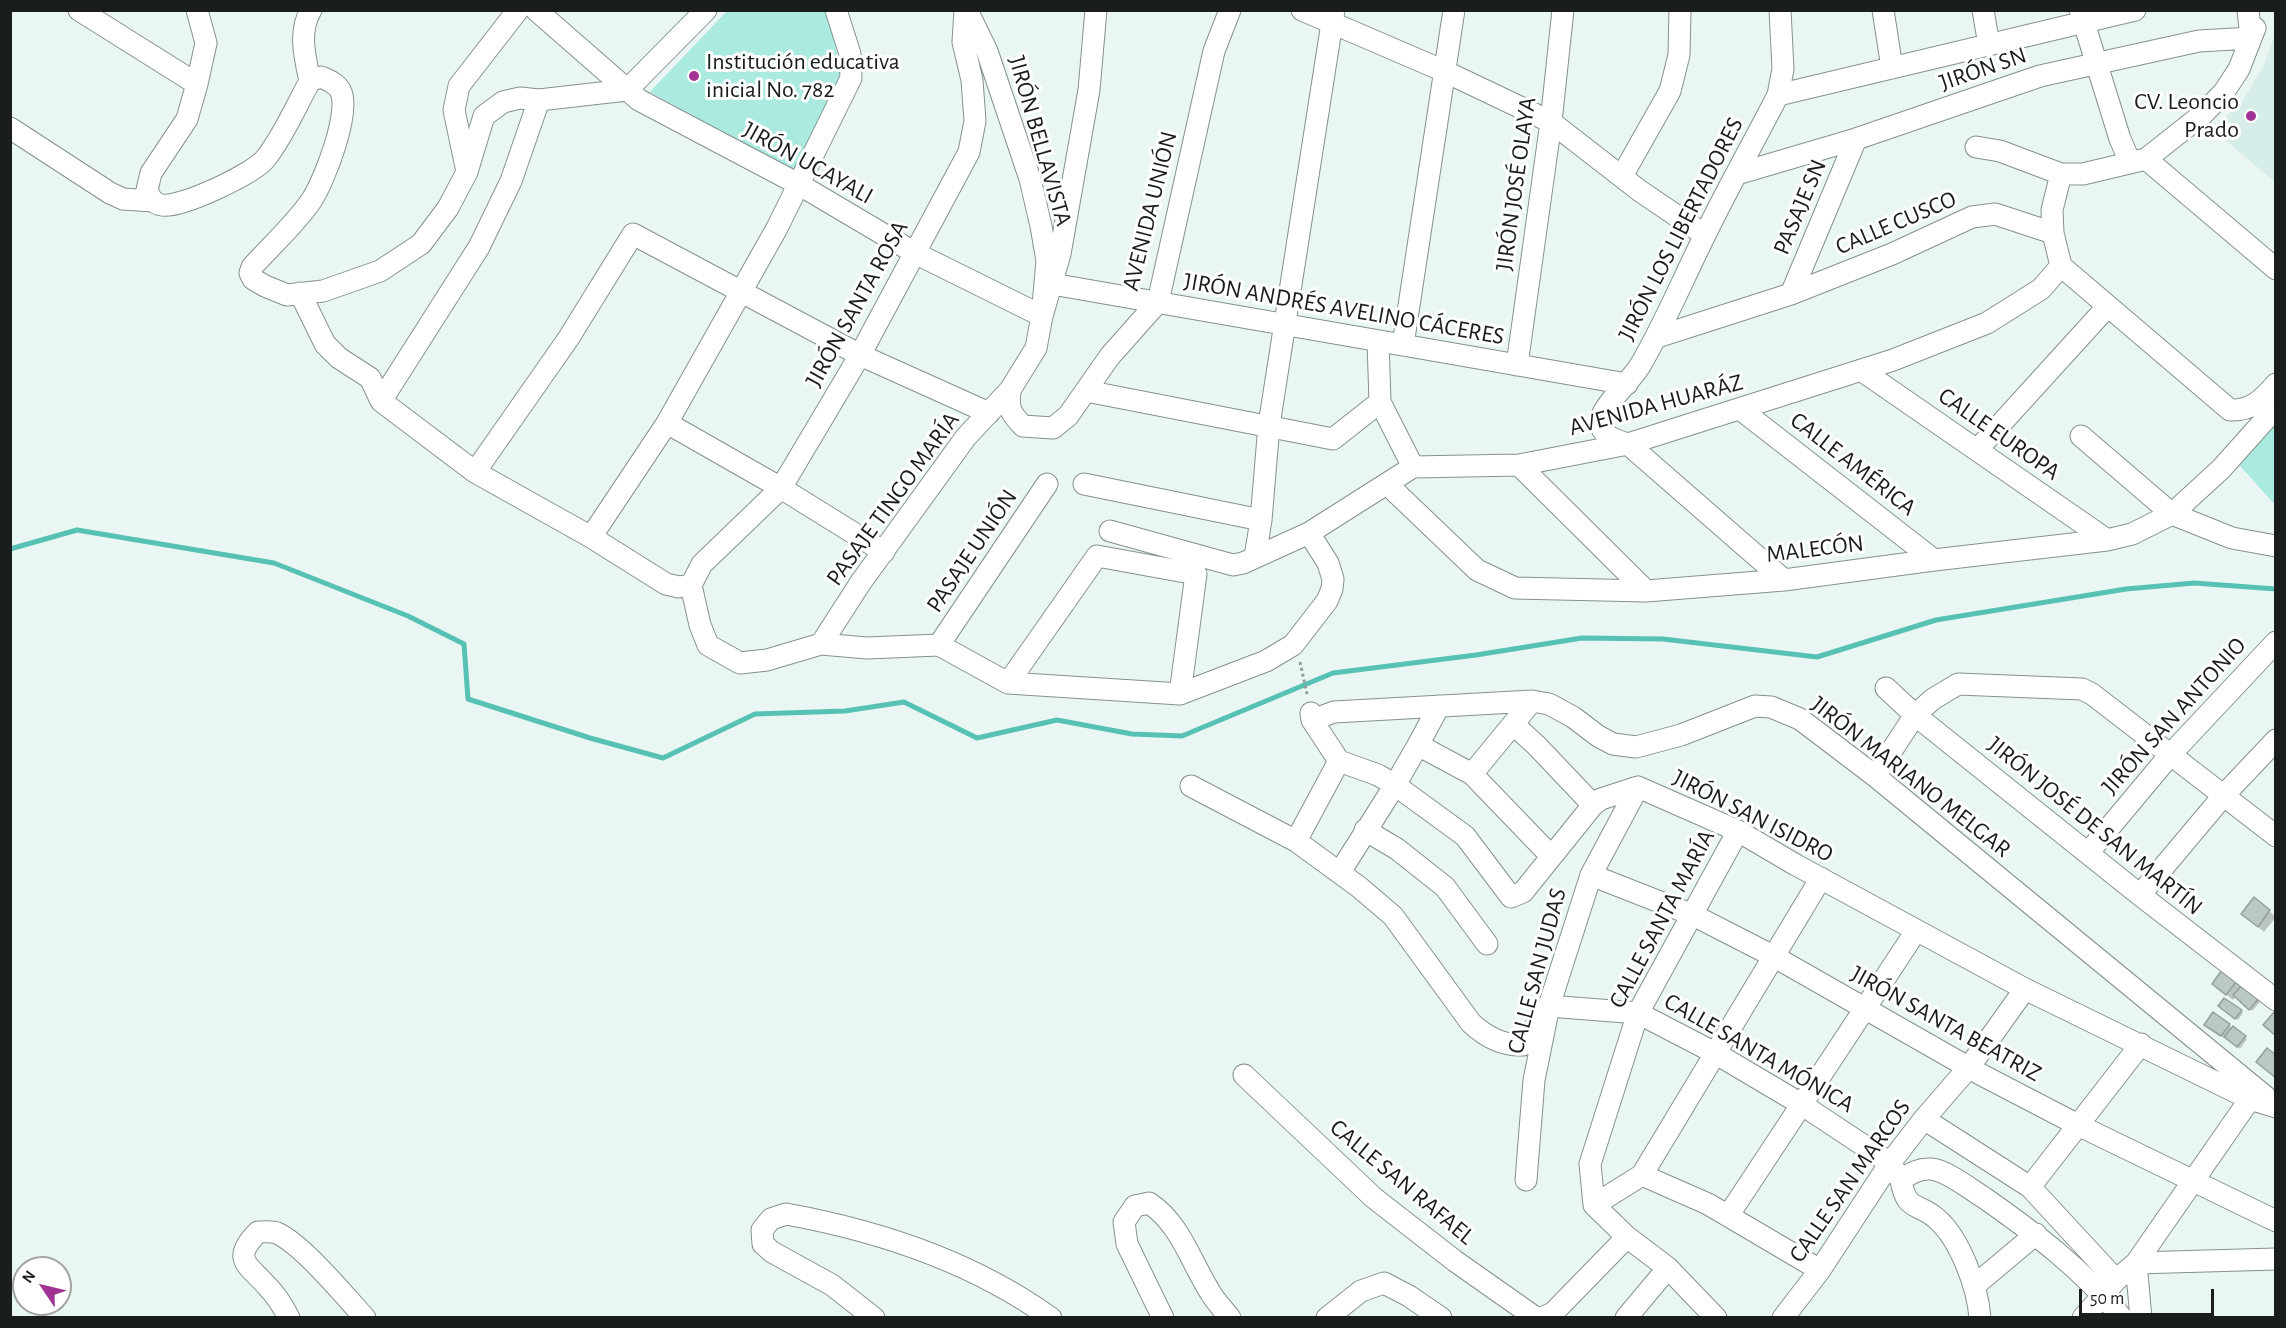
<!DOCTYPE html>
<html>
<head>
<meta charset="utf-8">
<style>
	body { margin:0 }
	#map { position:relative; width:2286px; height:1328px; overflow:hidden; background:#eaf6f4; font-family:"Alegreya Sans",sans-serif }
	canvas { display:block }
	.frame { position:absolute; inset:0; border:12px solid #191d1c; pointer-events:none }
	.north { position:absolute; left:12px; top:1256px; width:60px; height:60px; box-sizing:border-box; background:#fff; border:2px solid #a3a5a4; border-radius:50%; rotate:305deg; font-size:16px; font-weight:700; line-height:24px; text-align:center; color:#191d1c }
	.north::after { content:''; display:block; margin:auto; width:21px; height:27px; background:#a03393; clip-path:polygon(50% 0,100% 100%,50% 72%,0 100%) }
	.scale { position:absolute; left:2079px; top:1289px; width:135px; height:27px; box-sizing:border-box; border:3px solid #191d1c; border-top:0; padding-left:8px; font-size:18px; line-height:21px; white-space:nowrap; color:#191d1c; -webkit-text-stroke:4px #fff; paint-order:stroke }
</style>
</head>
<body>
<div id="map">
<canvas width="2286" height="1328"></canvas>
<div class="frame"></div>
<div class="north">N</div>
<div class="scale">50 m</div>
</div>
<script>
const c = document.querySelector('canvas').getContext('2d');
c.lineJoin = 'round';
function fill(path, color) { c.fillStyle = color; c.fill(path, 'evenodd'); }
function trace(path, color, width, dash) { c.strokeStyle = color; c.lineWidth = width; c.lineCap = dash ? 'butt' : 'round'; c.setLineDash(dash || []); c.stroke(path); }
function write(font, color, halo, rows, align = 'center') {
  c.font = font + ' "Alegreya Sans",sans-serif'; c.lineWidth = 6; c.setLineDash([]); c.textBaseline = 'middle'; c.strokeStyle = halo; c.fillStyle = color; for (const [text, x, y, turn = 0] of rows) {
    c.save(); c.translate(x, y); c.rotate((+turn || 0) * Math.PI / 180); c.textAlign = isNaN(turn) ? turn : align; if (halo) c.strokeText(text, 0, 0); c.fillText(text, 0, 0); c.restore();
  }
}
fill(new Path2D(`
	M2275,34V182L2212,129L2241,103L2263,67Z`), '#d7ede9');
fill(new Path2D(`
	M727,11H826L843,75L799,174L650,92Z
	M2275,420V505L2235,460Z`), '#aaeadf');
fill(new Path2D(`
	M2254,899L2276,917L2264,932L2243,914Z
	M2224,969L2261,1001L2252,1011L2236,996L2233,1000L2214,984Z
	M2222,1009L2241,1011L2243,1013L2238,1020Z
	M2229,1025L2247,1039L2240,1049L2225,1036L2224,1038L2209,1027Z`), '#0003');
trace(new Path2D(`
	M10,549L77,530L274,563L408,616L464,644L468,699L590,738L663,758L755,714L845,711L904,702L977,738L1057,720L1132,734L1182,736L1333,673L1476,655L1582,638L1663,639L1817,657L1936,620L2126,589L2194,583L2276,589`), '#57c2b3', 5);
const building = new Path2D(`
	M2254,897L2270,910L2258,927L2241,914Z
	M2224,967L2239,978L2226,995L2212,984Z
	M2244,983L2260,997L2249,1010L2233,995Z
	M2224,998L2242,1010L2235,1019L2218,1006Z
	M2275,1011H2276V1036L2263,1025Z
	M2213,1012L2230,1024L2221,1036L2204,1025Z
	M2233,1026L2246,1036L2237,1047L2224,1037Z
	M2267,1048L2276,1055V1078L2256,1062Z`);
fill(building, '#bcc8c5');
trace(building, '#949f9d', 1.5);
const street = new Path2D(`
	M79,10L197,84
	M197,10L206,43L197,84L187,119L151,173L147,190C150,197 153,204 162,205C182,208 255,173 266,158C284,135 296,106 310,81L321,77C328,80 336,83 340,90C352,110 324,182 311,201C297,222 270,247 252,267L250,273L253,279L265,286L287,295L323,291L380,271L421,244L448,208L467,172L484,116L503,102L520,98L539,100L627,90L706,10
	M536,10L639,100L800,185L915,253L1042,316L1060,254L1089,90L1096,10
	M1302,10L1444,71L1551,122L1640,191L1705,235
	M1780,10L1783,69L1778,95C1754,142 1727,189 1704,237C1683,279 1665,323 1641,364C1633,379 1603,405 1601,419C1599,436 1615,440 1628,444L1784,580
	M1883,10L1892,68
	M1983,10L1989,45
	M2080,10L2120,139L2130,162
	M310,81C305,58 298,32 311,10
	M1778,95L2135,10
	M539,100L511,181L479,247L381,401L475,472L591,537L666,584L679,587L691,585
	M10,128L110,193L123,199L153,201
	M1976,147L2000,151L2061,174H2083L2146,159L2203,114L2224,92L2239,69L2255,28
	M2146,159L2276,269
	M466,167L454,110L459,86L518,10
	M1737,174L1856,139L2040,76L2199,41L2251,38L2248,10
	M2061,174L2052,210L2053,233L2061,266L2230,410C2251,411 2262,400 2276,384
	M1622,176L1670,91L1679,55L1680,10
	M1052,284L1627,384
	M300,293L325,344L339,358L370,378L381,401
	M1791,294L1856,139
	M1657,337L1791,294L1892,254L1972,217L1995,214L2053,233
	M1378,341L1380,402L1413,467
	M1403,345L1454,10
	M1517,365L1551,122L1563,10
	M1861,370L2107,540
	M1010,390C1008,408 1010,413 1023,426L1053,428L1068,416L1110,356L1158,302L1214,51L1230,10
	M1086,391L1333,439L1380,402
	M1740,409L1934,560
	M667,423L781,488L884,552
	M2081,436L2172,514L2232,538L2276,546
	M1977,450L2108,306
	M1519,465L1646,591
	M475,472L568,339L633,234L860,355L989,413
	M1084,484L1261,520
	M1387,484L1477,570L1515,588L1646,591L1784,580L1934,560L2107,540L2132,534L2172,514L2221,469L2272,412
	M1110,531L1233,565L1243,563L1309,533L1413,467L1519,465L1628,444L1893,360L1987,323L2041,289L2061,266
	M591,537L667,423L777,228L851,78L850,54L836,10
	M1255,557L1261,520L1269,425L1334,10
	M691,585L700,625L708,645L740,663L767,660L821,644L867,648L939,645L1008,683L1097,556L1196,574L1180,694L1266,661L1293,645L1327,601L1332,589L1333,579L1328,563L1309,533
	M691,585L702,564L781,488L860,355L969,152L975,121L972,80L963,42L965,10
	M821,644L861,582L966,437L1010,390L1036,348L1042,316L1047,261L1041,226L1030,179L987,51L967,10
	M939,645L1047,484
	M1008,683L1180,694
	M1886,688L1915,715L2140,895L2276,1000
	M1311,713L1312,720L1339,761L1378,775L1395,785L1465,836L1511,897L1523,892L1593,805L1601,799L1638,787L1738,831L1796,865L2025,989L2250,1099L2276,1107
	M1312,720L1334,712L1532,701L1549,704L1573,717L1598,736L1613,744L1636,747L1681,735L1755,706L1771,707L1800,719L1875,776L2266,1097
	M1513,724L1537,746L1593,805
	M1418,745L1439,706
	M1472,774L1551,856
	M1875,776L1915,715L1933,699L1958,684L2082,689L2092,694L2276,836
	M1191,786L1296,841L1359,887L1393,916L1471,1023C1486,1037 1502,1046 1523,1045L1549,1006L1638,1013L1715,1053L1801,1104L1890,1163L1901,1180
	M1365,830L1397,849L1445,887L1487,944
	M1296,841L1339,761
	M2088,853L2170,755L2276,642
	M1340,872L1395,785L1418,745L1472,774L1532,701
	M1591,875L1693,915L1773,956L1980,1074L2078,1125L2276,1221
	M2140,895L2224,795L2276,740
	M1244,1075L1374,1198L1455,1261L1536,1318
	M1924,1119L2030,1187L2116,1280
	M1642,1175L1708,1204L1820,1270
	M1526,1180L1534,1080L1549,1006L1591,875L1638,787
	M2030,1187L2141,1044
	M1594,1205L1590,1164L1638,1013L1738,831
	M1594,1205L1642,1175L1821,878
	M1594,1205L1627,1237L1668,1268L1716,1318
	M1728,1216L1916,931
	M1974,1286L2036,1234
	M289,1318C283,1306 276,1295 267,1286C249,1265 230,1260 258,1232C264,1232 272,1231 277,1233C303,1245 344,1295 365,1318
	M874,1318L832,1285L772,1252L763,1244L762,1230L771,1219L786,1214C880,1231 973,1262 1051,1318
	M1163,1318L1127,1244L1124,1222L1135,1206L1149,1203C1180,1223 1191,1262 1210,1292C1215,1301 1223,1309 1230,1318
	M1327,1318L1361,1291L1384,1283L1409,1296L1441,1318
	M1541,1318L1553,1313L1627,1237
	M1626,1318L1668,1268
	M1783,1318L1820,1270L1890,1163L1924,1119L1970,1066L2025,989
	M1980,1318C1978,1288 1960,1239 1937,1219C1918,1202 1906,1212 1901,1180C1910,1173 1919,1168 1931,1169C1946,1170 1970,1189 1983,1197C2033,1232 2083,1269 2122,1318
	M2083,1318L2116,1280L2136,1263L2276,1259
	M2141,1318L2136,1263L2250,1099`);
trace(street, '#86918f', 23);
trace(new Path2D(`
	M1300,662L1307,694`), '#929b99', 3, [3, 3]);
trace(street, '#fff', 21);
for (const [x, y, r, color] of [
	[694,76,6,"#a03393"],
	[2251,116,6,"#a03393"]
]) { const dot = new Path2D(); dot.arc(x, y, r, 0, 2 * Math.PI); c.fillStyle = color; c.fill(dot); trace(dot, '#fff', 2); }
write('24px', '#191d1c', '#fff', [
	["Institución educativa",706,62],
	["inicial No. 782",706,90],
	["CV. Leoncio",2239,102,"right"],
	["Prado",2239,130,"right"]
], 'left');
write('24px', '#191d1c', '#fff', [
	["JIRÓN SN",1983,69,-19],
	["JIRÓN BELLAVISTA",1040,141,74],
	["JIRÓN UCAYALI",808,163,29],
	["JIRÓN JOSÉ OLAYA",1516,184,-82],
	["PASAJE SN",1800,207,-67],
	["AVENIDA UNIÓN",1150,211,-76],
	["CALLE CUSCO",1896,223,-23],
	["JIRÓN LOS LIBERTADORES",1681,229,-63],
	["JIRÓN SANTA ROSA",857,304,-61],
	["JIRÓN ANDRÉS AVELINO CÁCERES",1344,309,10],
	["AVENIDA HUARÁZ",1656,405,-15],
	["CALLE EUROPA",1999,434,35],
	["CALLE AMÉRICA",1853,464,38],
	["PASAJE TINGO MARÍA",893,499,-54],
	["MALECÓN",1815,549,-7],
	["PASAJE UNIÓN",972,551,-56],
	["JIRÓN SAN ANTONIO",2174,716,-48],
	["JIRÓN MARIANO MELGAR",1911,777,38],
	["JIRÓN SAN ISIDRO",1753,816,27],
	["JIRÓN JOSÉ DE SAN MARTÍN",2095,826,39],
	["CALLE SANTA MARÍA",1662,919,-62],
	["CALLE SAN JUDAS",1537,971,-75],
	["JIRÓN SANTA BEATRIZ",1946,1024,29],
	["CALLE SANTA MÓNICA",1759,1053,30],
	["CALLE SAN MARCOS",1850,1181,-55],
	["CALLE SAN RAFAEL",1402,1182,40]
]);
</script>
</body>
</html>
